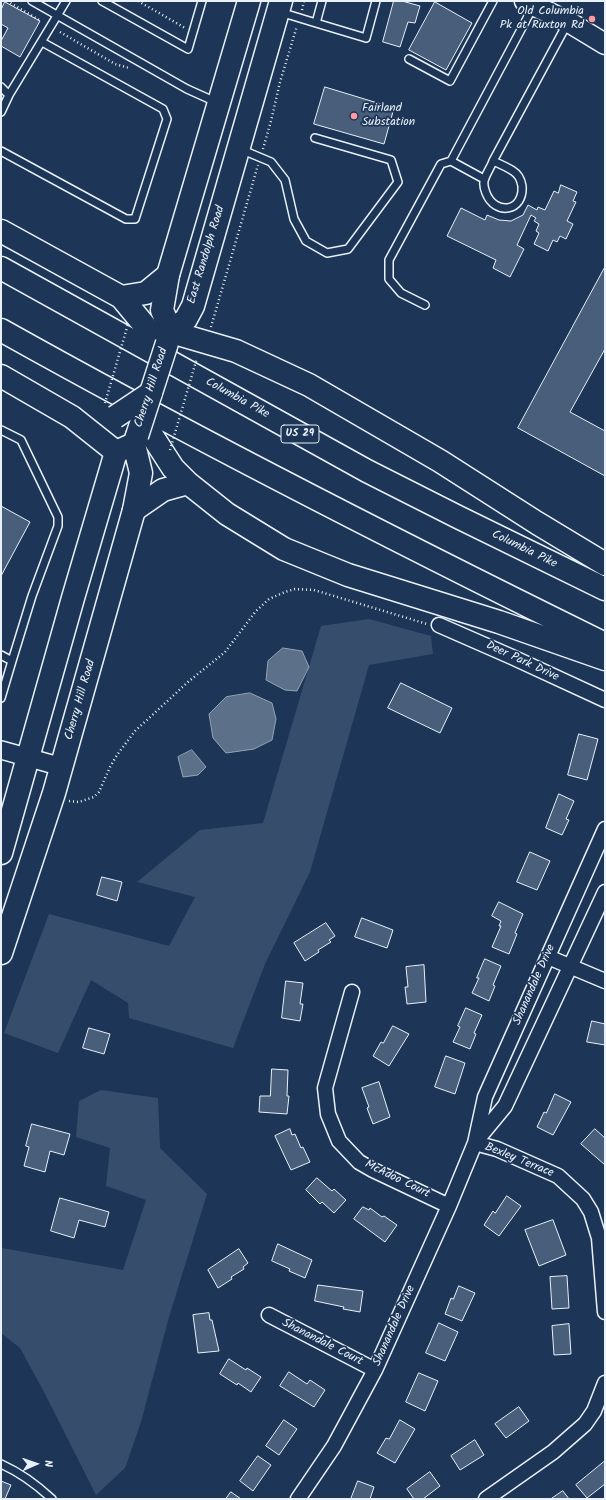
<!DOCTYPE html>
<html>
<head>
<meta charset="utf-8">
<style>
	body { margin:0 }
	#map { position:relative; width:606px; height:1500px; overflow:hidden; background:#1d3557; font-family:Kalam,sans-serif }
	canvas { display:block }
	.frame { position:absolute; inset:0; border:2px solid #e8f1f8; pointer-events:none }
	.north { position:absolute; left:16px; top:1444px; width:40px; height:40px; -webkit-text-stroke:3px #1d3557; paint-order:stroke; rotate:88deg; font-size:11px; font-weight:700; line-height:16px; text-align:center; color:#e8f1f8 }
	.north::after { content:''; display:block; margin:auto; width:14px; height:18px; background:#e8f1f8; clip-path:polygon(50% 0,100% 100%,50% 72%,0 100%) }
</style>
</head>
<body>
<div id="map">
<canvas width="606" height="1500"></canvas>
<div class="frame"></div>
<div class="north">N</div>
</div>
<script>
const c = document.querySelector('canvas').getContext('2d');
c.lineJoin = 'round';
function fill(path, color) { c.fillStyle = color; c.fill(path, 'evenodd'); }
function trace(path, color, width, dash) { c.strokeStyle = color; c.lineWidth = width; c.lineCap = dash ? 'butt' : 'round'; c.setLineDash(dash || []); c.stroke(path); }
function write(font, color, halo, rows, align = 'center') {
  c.font = font + ' Kalam,sans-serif'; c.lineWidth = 3.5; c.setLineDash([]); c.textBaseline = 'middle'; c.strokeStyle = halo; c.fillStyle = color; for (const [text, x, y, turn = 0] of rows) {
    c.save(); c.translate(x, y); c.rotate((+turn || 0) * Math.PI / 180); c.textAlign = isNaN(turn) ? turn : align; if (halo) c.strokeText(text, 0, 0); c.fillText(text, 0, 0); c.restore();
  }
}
fill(new Path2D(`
	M369,619L431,636L433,654L369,665L310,872L265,964L233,1048L129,1018L128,1003L91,980L58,1053L4,1033L49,914L169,946L195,897L137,882L200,830L263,823L321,626Z
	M101,1090L158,1098L160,1148L207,1194L169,1317L141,1422L125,1468L96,1495L43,1390L20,1348L1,1333V1253L2,1248L123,1270L146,1200L106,1186L110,1148L76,1137L79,1101Z`), '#374d6c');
const water = new Path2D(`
	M283,648L302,651L309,667L297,691L285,690L266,680L268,661Z
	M250,693L272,703L276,719L272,740L254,749L226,753L213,738L209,714L226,697Z
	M192,750L206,767L198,775L183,777L178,757Z`);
fill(water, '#5d7089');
trace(water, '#95a4b5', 1);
const building = new Path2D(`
	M394,1H402L420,6L415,23L408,22L400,47L383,42Z
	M5,2L40,21L20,57L1,46V41L8,28L1,24V10Z
	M435,2L472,23L446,70L409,50Z
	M325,87L394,108L384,144L314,124Z
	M561,185L577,192L573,201L576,202L567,221L573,224L566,239L560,236L557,242L553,240L548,251L534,244L539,233L536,231L539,224L534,221L536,218L531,215L517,245L524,249L510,277L493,268L496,260L447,236L461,208L485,220L487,215L499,220L511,221L523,215L528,205L537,210L538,207L545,210L554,191L558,193Z
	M605,267V349L570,412L605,431V476L518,428Z
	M1,506L30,522L1,576Z
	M401,683L452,708L440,733L388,708Z
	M579,734L598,739L587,780L568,775Z
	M559,794L574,801L566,819L569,820L562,835L546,828Z
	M530,852L550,861L537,890L517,882Z
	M102,877L122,882L117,901L97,895Z
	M499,902L523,914L515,933L517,934L509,954L492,947L501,926H499L501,921L492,916Z
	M362,918L393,930L387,948L355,937Z
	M326,923L335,936L329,940L331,942L318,950L319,952L305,961L294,943Z
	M485,959L501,966L493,985L495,986L489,1001L472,993L479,978H477Z
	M424,965L426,1002L407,1004L405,987H408L406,967Z
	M286,981L303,983L300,1004H303L300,1021L282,1018Z
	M466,1008L482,1015L474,1033L476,1034L470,1049L453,1042L460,1027L458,1026Z
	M592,1021L605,1024V1045L587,1042Z
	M393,1026L409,1034L389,1066L373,1056L381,1042L383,1043Z
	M89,1028L110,1034L104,1054L83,1048Z
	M446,1056L465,1063L455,1094L435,1087Z
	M272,1069L288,1070L287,1096H289L287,1114L259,1112L260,1096H270Z
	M379,1082L390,1117L373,1124L367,1108L369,1107L362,1088Z
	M555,1094L571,1102L553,1135L537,1127L544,1112L546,1113Z
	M32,1124L70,1134L64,1155L50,1151L45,1172L24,1166L29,1147L26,1146Z
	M290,1129L292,1135L295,1134L301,1148L303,1147L310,1162L291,1170L275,1136Z
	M595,1129L605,1138V1165L581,1144Z
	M317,1178L332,1191L334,1189L346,1200L334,1213L322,1202L320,1204L306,1190Z
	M507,1196L521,1206L499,1236L484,1225L493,1211L495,1213Z
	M60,1198L109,1212L105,1227L79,1220L74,1238L51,1231Z
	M363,1207L369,1210L370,1208L382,1217L384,1216L397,1225L385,1242L354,1219Z
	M553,1220L566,1255L539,1266L525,1230Z
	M278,1244L312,1260L305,1278L289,1271L290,1269L272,1261Z
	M239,1249L248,1263L243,1267L244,1269L231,1277L232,1279L218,1288L208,1270Z
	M567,1276L569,1308L552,1309L550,1277Z
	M318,1285L363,1291L360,1312L343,1309L344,1307L315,1301Z
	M459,1286L475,1293L462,1321L445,1314L451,1298L453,1299Z
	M209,1313L210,1320H212L219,1351L198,1353L193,1315Z
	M439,1323L458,1332L445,1361L426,1353Z
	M569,1324L571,1354L554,1355L552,1326Z
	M229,1359L246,1370L247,1368L261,1377L251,1392L238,1383L237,1385L220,1374Z
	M289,1372L307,1384L310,1380L325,1390L314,1407L280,1386Z
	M419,1373L438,1381L425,1411L406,1402Z
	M519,1407L529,1421L506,1438L495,1424Z
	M284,1420L297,1429L279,1455L266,1446Z
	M400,1420L415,1429L395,1463L377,1453L386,1438L389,1439Z
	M475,1440L484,1455L460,1470L451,1456Z
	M258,1456L271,1465L253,1491L240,1481Z
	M605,1461V1484L587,1498L576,1485Z
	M430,1472L440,1486L423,1499H414L407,1489Z
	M1,1481L11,1485L5,1499H1Z
	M358,1481L374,1487L370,1499H351Z
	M563,1491L569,1499H551Z
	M231,1492L241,1499H226Z`);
fill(building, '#495e7a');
trace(building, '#e8f1f8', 1);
const service = new Path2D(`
	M32,1L187,89L216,102
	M102,1L188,49L202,1
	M322,1L316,23L366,38L376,1
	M280,12L316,23
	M409,59L450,81L493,1
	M1,87L9,95
	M1,112L9,95L66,1
	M240,149L271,162L285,180L294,219L306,241L327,253L348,249L398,182L391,160L315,138
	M1,151L126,219H135L167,119L163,109L42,42
	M451,161L533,7
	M493,161C500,164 507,167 513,171C518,174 521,180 522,186C524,212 495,216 486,193C484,188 483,182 485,178C487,172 491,167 493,161L567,24
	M425,305L401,293L389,279V260L441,164L451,161L484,179
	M1,430L21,440L58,517V526L32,596L12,661
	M1,655L12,661L1,698
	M1,1464C21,1473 36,1484 52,1499`);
const minor = new Path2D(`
	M439,625L512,657L605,700
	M548,957L605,981
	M352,992L325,1088L328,1114L339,1141L359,1162L373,1170L449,1206
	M477,1140L505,1106L605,892
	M475,1143L497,1149L558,1176L583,1199L591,1212L599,1238L605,1312
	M269,1315L375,1370
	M298,1499L334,1446L375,1370L449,1206L475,1143L485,1097L605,829
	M486,1499L553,1452L585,1424L594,1411L605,1383`);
const tertiary = new Path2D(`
	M1,750L62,767`);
const secondary = new Path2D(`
	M525,1L572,24L605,44`);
const primary = new Path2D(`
	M171,332L186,319L193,306L281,1
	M171,332L162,310L168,275L249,1
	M1,853L73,598L116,452L134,444
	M1,953L54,793L134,510L141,473L134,444L137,436`);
const trunk = new Path2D(`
	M1,231L121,297L165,350
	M1,268L367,471L458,517L605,589
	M121,297L146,293L168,275
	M1,330C199,441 402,544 605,644
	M171,332L236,351L309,385L440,461L537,523L605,564
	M1,376L72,417L116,452
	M142,420L173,468L188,483L227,514L284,549L348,575L499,622L605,659
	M134,510L163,490L188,483`);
trace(service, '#e8f1f8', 10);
trace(minor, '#e8f1f8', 17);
trace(tertiary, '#e8f1f8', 20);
trace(secondary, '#e8f1f8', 23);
trace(primary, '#e8f1f8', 25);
trace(trunk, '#e8f1f8', 25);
trace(new Path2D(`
	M7,1L41,21
	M138,1L185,28
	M302,10L304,1
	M60,32L115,64L129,68
	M263,149L271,121L280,82L297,26
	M211,327L258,165
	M69,801L79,802L94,797L99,792L110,767L117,755L135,731L188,682L225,652L256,611L269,599L285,592L295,589L314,590L427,624`), '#e8f1f8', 2.5, [1, 3]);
trace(service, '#1d3557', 7);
trace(minor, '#1d3557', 14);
trace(tertiary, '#1d3557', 17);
trace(secondary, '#1d3557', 20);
trace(primary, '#1d3557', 22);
trace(trunk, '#1d3557', 22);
const primaryBridge = new Path2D(`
	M137,436L167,343`);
const trunkBridge = new Path2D(`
	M115,417L151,393`);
trace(primaryBridge, '#e8f1f8', 25, []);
trace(trunkBridge, '#e8f1f8', 25, []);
trace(new Path2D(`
	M105,403L128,324
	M170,450L197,358`), '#e8f1f8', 2.5, [1, 3]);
trace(primaryBridge, '#1d3557', 22);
trace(trunkBridge, '#1d3557', 22);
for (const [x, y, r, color] of [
	[592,19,4,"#ff9aa2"],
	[354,116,4,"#ff9aa2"]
]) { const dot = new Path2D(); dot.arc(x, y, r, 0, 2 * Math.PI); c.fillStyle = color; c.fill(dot); trace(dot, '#1d3557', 1.5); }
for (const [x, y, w] of [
	[300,434,38]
]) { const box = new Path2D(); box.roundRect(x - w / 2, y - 9, w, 18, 3); c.fillStyle = '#1d3557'; c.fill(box); trace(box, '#e8f1f8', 1); }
write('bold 11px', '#e8f1f8', null, [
	["US 29",300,434]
]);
write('12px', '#e8f1f8', '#1d3557', [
	["Old Columbia",584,12],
	["Pk at Ruxton Rd",584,26],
	["Fairland",362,109,"left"],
	["Substation",362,123,"left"]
], 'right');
write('12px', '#e8f1f8', '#1d3557', [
	["East Randolph Road",207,255,-73],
	["Cherry Hill Road",152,388,-72],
	["Columbia Pike",237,399,29],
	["Columbia Pike",524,550,26],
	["Deer Park Drive",522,662,25],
	["Cherry Hill Road",81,700,-74],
	["Shanandale Drive",535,985,-66],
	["Bexley Terrace",519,1161,22],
	["McAdoo Court",397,1180,26],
	["Shanandale Drive",395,1326,-66],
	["Shanandale Court",322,1343,27]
]);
</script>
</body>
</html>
